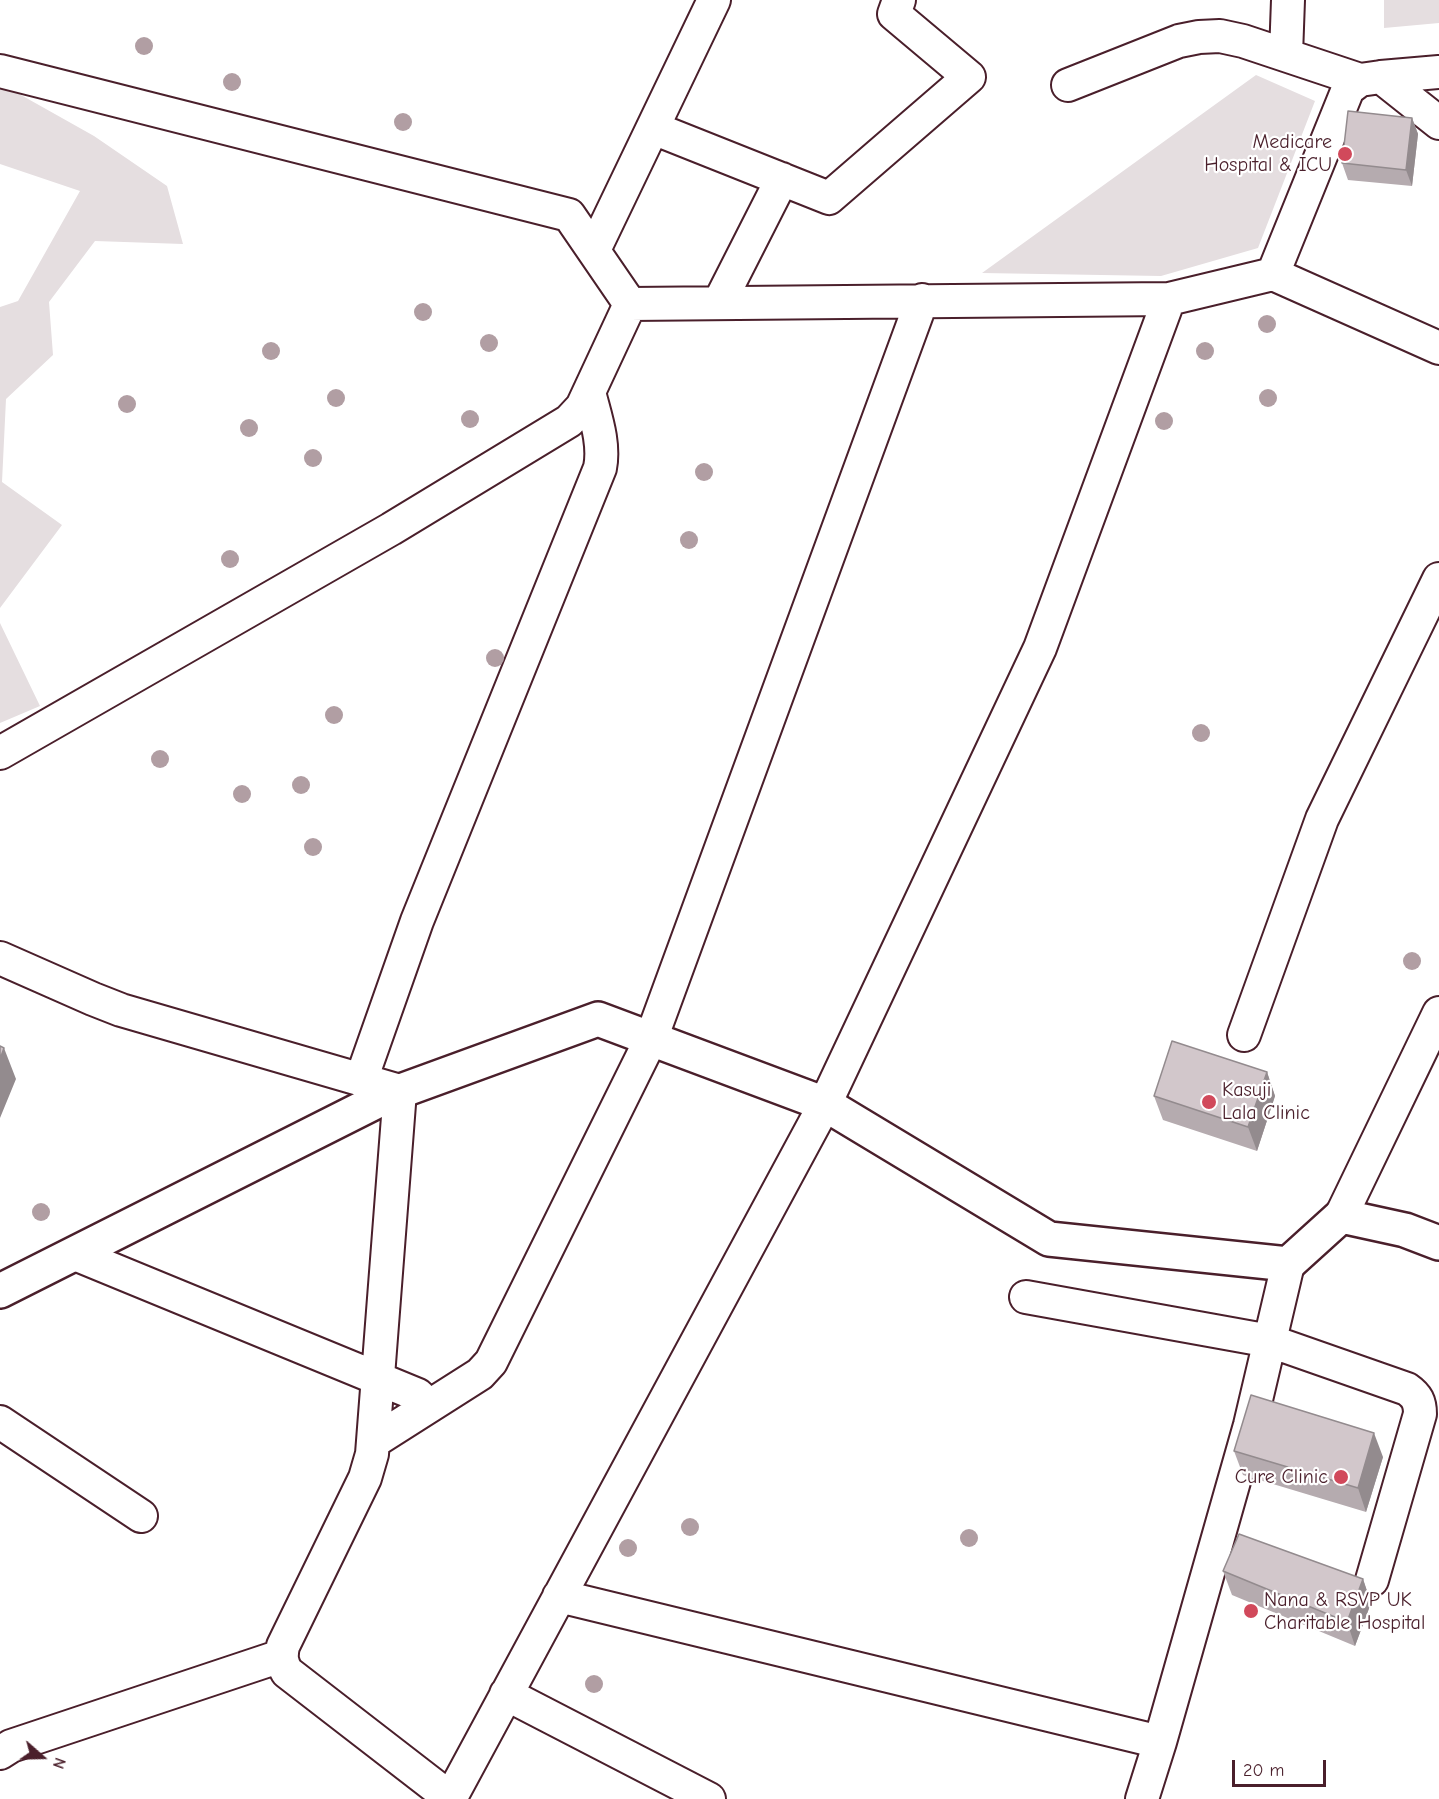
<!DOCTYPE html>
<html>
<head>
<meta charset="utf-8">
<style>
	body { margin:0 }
	#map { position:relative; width:1439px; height:1799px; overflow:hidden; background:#fff; font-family:"Comic Neue",sans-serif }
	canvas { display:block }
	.north { position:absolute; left:12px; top:1727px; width:60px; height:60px; -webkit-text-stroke:4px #fff; paint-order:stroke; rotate:110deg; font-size:16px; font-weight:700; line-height:24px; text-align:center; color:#4a1f2b }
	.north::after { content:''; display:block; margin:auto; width:21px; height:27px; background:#4a1f2b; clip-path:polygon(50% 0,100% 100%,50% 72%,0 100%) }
	.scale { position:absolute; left:1232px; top:1760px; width:94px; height:27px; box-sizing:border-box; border:3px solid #4a1f2b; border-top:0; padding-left:8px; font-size:18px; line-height:21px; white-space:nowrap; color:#4a1f2b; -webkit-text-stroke:4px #fff; paint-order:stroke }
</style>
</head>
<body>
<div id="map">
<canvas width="1439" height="1799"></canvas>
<div class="north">N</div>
<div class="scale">20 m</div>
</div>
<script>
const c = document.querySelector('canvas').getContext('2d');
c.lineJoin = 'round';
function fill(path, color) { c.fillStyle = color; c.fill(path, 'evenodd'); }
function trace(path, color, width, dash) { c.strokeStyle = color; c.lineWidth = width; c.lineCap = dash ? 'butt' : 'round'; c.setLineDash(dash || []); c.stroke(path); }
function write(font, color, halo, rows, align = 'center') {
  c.font = font + ' "Comic Neue",sans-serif'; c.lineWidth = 4.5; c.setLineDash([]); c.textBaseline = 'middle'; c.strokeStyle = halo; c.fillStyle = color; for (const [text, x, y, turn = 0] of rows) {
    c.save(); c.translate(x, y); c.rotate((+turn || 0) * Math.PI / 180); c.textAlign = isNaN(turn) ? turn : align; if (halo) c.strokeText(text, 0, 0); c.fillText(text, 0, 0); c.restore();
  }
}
fill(new Path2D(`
	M1384,0H1439V23L1384,28Z
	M1256,75L1315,101L1258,248L1161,276L982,273Z
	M0,85L5,86L94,136L167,186L183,244L95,241L49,302L53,355L6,399L2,482L62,525L0,608V307L18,301L80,191L0,164Z
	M0,623L40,706L0,723Z`), '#e5dee0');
const minor = new Path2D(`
	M1286,55L1288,0
	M0,71L569,215L630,304L1169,299L1273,274L1348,89L1360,80L1381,77L1439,72
	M1381,77L1439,123
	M1068,85L1179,41L1199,37L1220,36L1243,41L1360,80
	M653,128L829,198L969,77L894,14L899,0
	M594,250L714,0
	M1273,274L1439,348
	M719,303L782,179
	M0,753L391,529L569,421L582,407L630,304
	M0,958L93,999L121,1010L400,1091L372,1454L365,1478L283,1646C281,1656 281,1662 287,1672L450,1798
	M1244,1035L1322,819L1439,579
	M361,1080L417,921L600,468C605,443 595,416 589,392
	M1341,1216L1439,1013
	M75,1254L418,1395L428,1407
	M1026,1297L1270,1341L1407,1389C1417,1396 1420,1402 1420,1414L1372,1580
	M0,1422L141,1516
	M373,1442L480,1374L491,1362L651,1039L922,300
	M559,1596L1160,1742
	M506,1694L709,1799
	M0,1753L11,1746L281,1656
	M450,1799L825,1104L1040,648L1169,299
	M1142,1799L1160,1742L1250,1425L1288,1264`);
const tertiary = new Path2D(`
	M0,1291L387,1096L598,1019L825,1104L1049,1239L1288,1264L1341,1216L1405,1230L1439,1243`);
trace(minor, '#4a1f2b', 36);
trace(tertiary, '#4a1f2b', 38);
trace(minor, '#fff', 32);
trace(tertiary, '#fff', 33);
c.fillStyle = '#b19ea3';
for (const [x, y] of [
	[144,46],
	[232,82],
	[403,122],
	[423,312],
	[1267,324],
	[489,343],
	[271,351],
	[1205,351],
	[336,398],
	[1268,398],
	[127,404],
	[470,419],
	[1164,421],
	[249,428],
	[313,458],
	[704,472],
	[689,540],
	[230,559],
	[495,658],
	[334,715],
	[1201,733],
	[160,759],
	[301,785],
	[242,794],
	[313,847],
	[1412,961],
	[41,1212],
	[690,1527],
	[969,1538],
	[628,1548],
	[594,1684]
]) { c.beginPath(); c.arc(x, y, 9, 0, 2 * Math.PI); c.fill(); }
fill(new Path2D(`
	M1412,118L1418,134L1412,186L1348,180L1342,163Z
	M1267,1072L1275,1096L1257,1151L1163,1120L1154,1096Z
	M1234,1451L1383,1457L1366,1512L1243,1475Z
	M1223,1571L1363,1579L1371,1603L1355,1646L1232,1595Z`), '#b5abaf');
fill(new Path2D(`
	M1412,118L1418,134L1412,186L1406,170Z
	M4,1048L16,1079L0,1118V1059Z
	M1267,1072L1275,1096L1257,1151L1248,1127Z
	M1374,1433L1383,1457L1366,1512L1358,1488Z
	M1363,1579L1371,1603L1355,1646L1347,1622Z`), '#938b8e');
const building = new Path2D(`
	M1348,111L1412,118L1406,170L1342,163Z
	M1172,1041L1267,1072L1248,1127L1154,1096Z
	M0,1046L4,1048L0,1059Z
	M1251,1395L1374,1433L1358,1488L1234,1451Z
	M1239,1534L1363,1579L1347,1622L1223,1571Z`);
fill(building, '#d2c7cb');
trace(building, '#938b8e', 1.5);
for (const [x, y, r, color] of [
	[1345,154,8,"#d1495b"],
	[1209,1102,8,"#d1495b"],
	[1341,1477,8,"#d1495b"],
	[1251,1611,8,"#d1495b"]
]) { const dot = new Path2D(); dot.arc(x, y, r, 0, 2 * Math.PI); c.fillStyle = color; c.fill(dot); trace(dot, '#fff', 2); }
write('20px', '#4a1f2b', '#fff', [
	["Medicare",1332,142],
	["Hospital & ICU",1332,165],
	["Kasuji",1222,1090,"left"],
	["Lala Clinic",1222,1113,"left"],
	["Cure Clinic",1328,1477],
	["Nana & RSVP UK",1264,1600,"left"],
	["Charitable Hospital",1264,1623,"left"]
], 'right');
</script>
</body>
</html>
